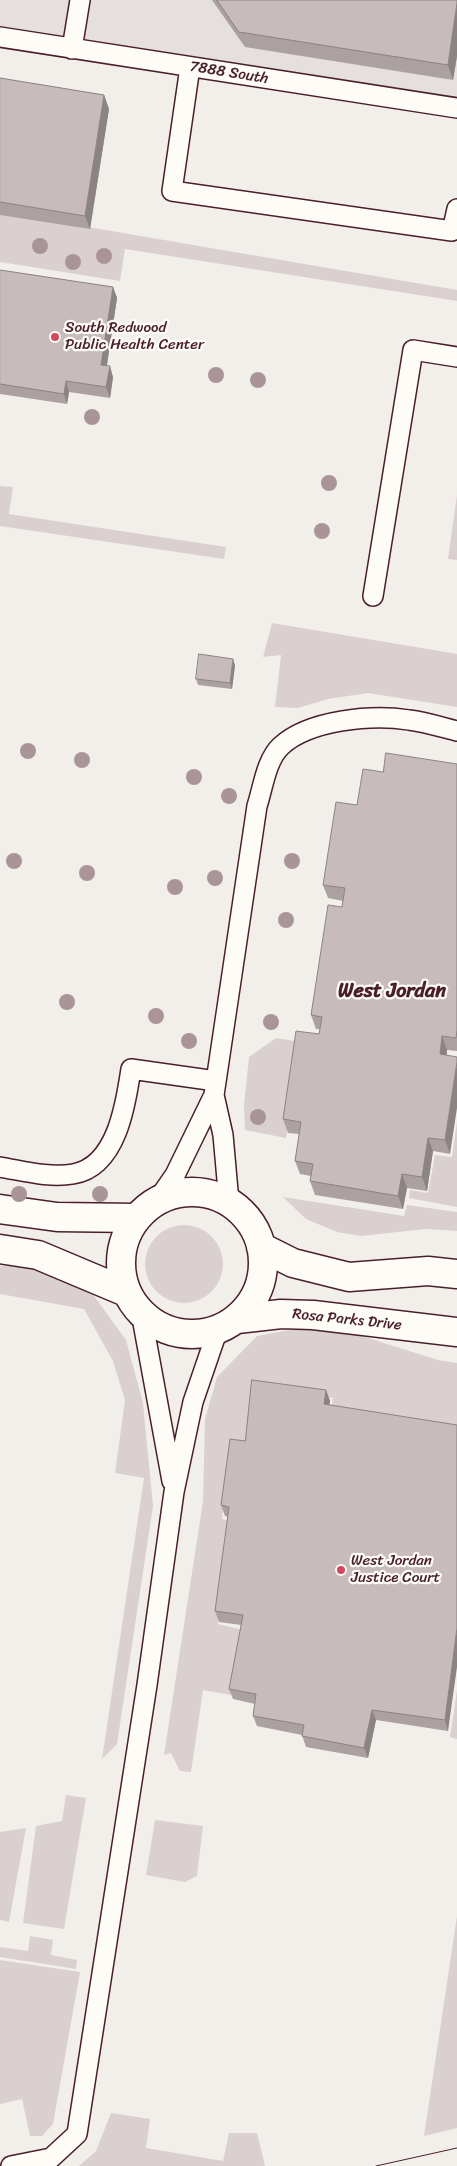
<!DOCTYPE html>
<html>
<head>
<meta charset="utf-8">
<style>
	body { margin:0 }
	canvas { display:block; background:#f2efeb }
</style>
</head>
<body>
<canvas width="457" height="2166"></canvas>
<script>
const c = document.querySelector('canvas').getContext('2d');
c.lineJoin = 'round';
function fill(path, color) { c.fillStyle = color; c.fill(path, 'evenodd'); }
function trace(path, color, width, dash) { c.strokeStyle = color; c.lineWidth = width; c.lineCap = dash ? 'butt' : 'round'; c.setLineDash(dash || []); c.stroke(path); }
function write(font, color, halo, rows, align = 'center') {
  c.font = font + ' Sriracha,sans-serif'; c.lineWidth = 4.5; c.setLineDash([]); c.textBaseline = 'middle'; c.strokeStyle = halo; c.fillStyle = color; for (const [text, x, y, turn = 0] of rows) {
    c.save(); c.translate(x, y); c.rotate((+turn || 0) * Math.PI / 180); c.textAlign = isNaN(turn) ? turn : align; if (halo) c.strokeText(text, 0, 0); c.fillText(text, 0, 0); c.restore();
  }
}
fill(new Path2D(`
	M0,0H457V112L0,39Z`), '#e5dfdd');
fill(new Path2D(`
	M0,212L457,290V301L125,249L120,281L0,262Z
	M0,486L13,487L9,514L226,547L224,559L0,526Z
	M457,495V560L448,559Z
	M272,623L457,654V707L368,693L328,699L298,708L275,707L281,655L263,657Z
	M276,1038L301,1042L286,1138L245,1130L244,1105L249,1057Z
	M457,1122V1207L409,1198L410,1190L428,1193L435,1155L452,1157Z
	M283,1197L404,1216L407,1205L457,1212V1231L426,1229L361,1236L337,1232L306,1219Z
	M145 1264a39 39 0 1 1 78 0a39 39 0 1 1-78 0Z
	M0,1266H40L89,1289L126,1340L143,1403L153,1506L117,1744L102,1759L144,1478L115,1473L125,1400L113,1361L84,1309L0,1294Z
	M306,1327L355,1334L438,1360L457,1363V1432L331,1413L333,1398L254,1388L245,1449L230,1447L222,1519L231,1521L218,1624L243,1630L231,1695L203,1690L191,1772L180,1771L171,1753L164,1755L203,1501L205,1419L217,1377L257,1336Z
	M457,1690V1739L450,1737Z
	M66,1795L86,1798L64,1929L23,1923L36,1826L62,1821Z
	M155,1820L203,1826L197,1876L185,1882L146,1875Z
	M26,1828L9,1922L0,1920V1832Z
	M457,1916V2128L424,2136Z
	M30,1936L53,1940L51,1955L77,1960L76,1969L0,1957V1947L28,1951Z
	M0,1960L80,1972L53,2124L42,2136H30L22,2099L0,2104Z
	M111,2113L150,2119L146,2148L223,2161L229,2133H257L265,2166H79L96,2151Z`), '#d9d0cf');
const service = new Path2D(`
	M0,37L457,108
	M72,49L80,0
	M190,67L172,191L452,231L457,209
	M373,596L413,350L457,357
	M0,1167C24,1171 49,1178 73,1174C117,1167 126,1103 131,1069L216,1081
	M157,1201L175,1175L214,1095
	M229,1202L223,1135L214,1095L257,806C263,788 266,760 281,746C309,720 372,714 409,720C425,722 441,727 457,731
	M141,1312L172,1481
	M11,2166L51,2158L77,2134L147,1685L174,1492L193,1402L218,1329`);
const minor = new Path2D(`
	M121 1263a71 71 0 1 1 142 0a71 71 0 1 1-142 0Z
	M0,1209L57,1217L136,1218
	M261,1247L293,1263L349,1277L428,1271L457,1274
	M0,1249L38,1255L126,1292
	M237,1319L281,1314L313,1315L457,1332`);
trace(service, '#4a1f2b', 22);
trace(minor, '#4a1f2b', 31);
trace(service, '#fdfcf7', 19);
trace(minor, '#fdfcf7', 28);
trace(new Path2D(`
	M376,2166L457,2148`), '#4a1f2b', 1);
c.fillStyle = '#a99598';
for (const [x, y] of [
	[40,246],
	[104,256],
	[73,262],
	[216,375],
	[258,380],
	[92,417],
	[329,483],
	[322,531],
	[28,751],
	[82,760],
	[194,777],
	[229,796],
	[14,861],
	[292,861],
	[87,873],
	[215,878],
	[175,887],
	[286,920],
	[67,1002],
	[156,1016],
	[271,1022],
	[189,1041],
	[258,1117],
	[19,1194],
	[100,1194]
]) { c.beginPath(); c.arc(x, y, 8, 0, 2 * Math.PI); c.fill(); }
fill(new Path2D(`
	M212,0H457V56L453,80L245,47Z
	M0,78L104,95L109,109L90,229L0,215Z
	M0,270L113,287L117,298L107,366L113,377L110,398L69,392L67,404L0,394Z
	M235,665L232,689L198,685L196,679Z
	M457,764V1051L447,1050V1055L450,1154L433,1151L427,1191L407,1188L403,1209L315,1195L310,1181L311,1176L300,1174L295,1161L299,1134L288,1133L283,1119L319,1034L320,1029H316L311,1015L342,907L343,901L328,898L323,885L357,805L383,772Z
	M326,1390L330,1401L329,1405L457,1425L448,1731L376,1720L368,1758L306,1747L302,1735L257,1726L253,1716L255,1704L233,1699L229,1689L241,1625L219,1622L215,1611L228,1517L225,1516L221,1505L245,1441Z`), '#aca1a1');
fill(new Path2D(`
	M457,3V56L453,80L448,65Z
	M104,95L109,109L90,229L85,216Z
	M113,287L117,298L105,376L101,365Z
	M110,366L113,377L110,398L106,387Z
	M66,381L69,392L67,404L64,394Z
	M233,659L235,665L232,689L230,683Z
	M442,1036L447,1050L445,1068L440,1054Z
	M457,1062V1108L450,1154L445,1140Z
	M428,1138L433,1151L427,1191L422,1177Z
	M402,1174L407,1188L403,1209L398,1196Z
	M326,1390L330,1401L328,1415L324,1404Z
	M457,1628V1667L448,1731L445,1720Z
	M372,1710L376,1720L368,1758L364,1748Z`), '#8c8383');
const building = new Path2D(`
	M217,0H457V3L448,65L239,32Z
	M0,78L104,95L85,216L0,202Z
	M0,270L113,287L101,365L110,366L106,387L66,381L64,394L0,384Z
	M199,654L233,659L230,683L196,679Z
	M386,753L457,764V1030L456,1038L442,1036L440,1054L457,1057V1062L445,1140L428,1138L422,1177L402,1174L398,1196L310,1181L313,1164L295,1161L301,1122L283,1119L296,1031L319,1034L322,1017L311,1015L328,905L342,907L345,888L323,885L336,802L357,805L363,769L383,772Z
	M252,1380L326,1390L324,1404L457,1425V1628L445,1720L372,1710L364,1748L302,1736L304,1725L253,1716L256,1694L229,1689L243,1615L215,1611L229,1507L221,1505L230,1439L245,1441Z`);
fill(building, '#c8bbbb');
trace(building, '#8c8383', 1);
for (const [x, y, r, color] of [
	[55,337,5,"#d1495b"],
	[341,1570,5,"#d1495b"]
]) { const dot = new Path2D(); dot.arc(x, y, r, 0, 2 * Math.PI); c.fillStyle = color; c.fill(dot); trace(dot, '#fdfcf7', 2); }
write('15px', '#4a1f2b', '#fdfcf7', [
	["7888 South",229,73,9],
	["Rosa Parks Drive",347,1320,6]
]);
write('15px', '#4a1f2b', '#fdfcf7', [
	["South Redwood",65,328],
	["Public Health Center",65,345],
	["West Jordan",351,1561],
	["Justice Court",351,1578]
], 'left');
write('bold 20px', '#4a1f2b', '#fdfcf7', [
	["West Jordan",392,992]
]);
</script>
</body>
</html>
